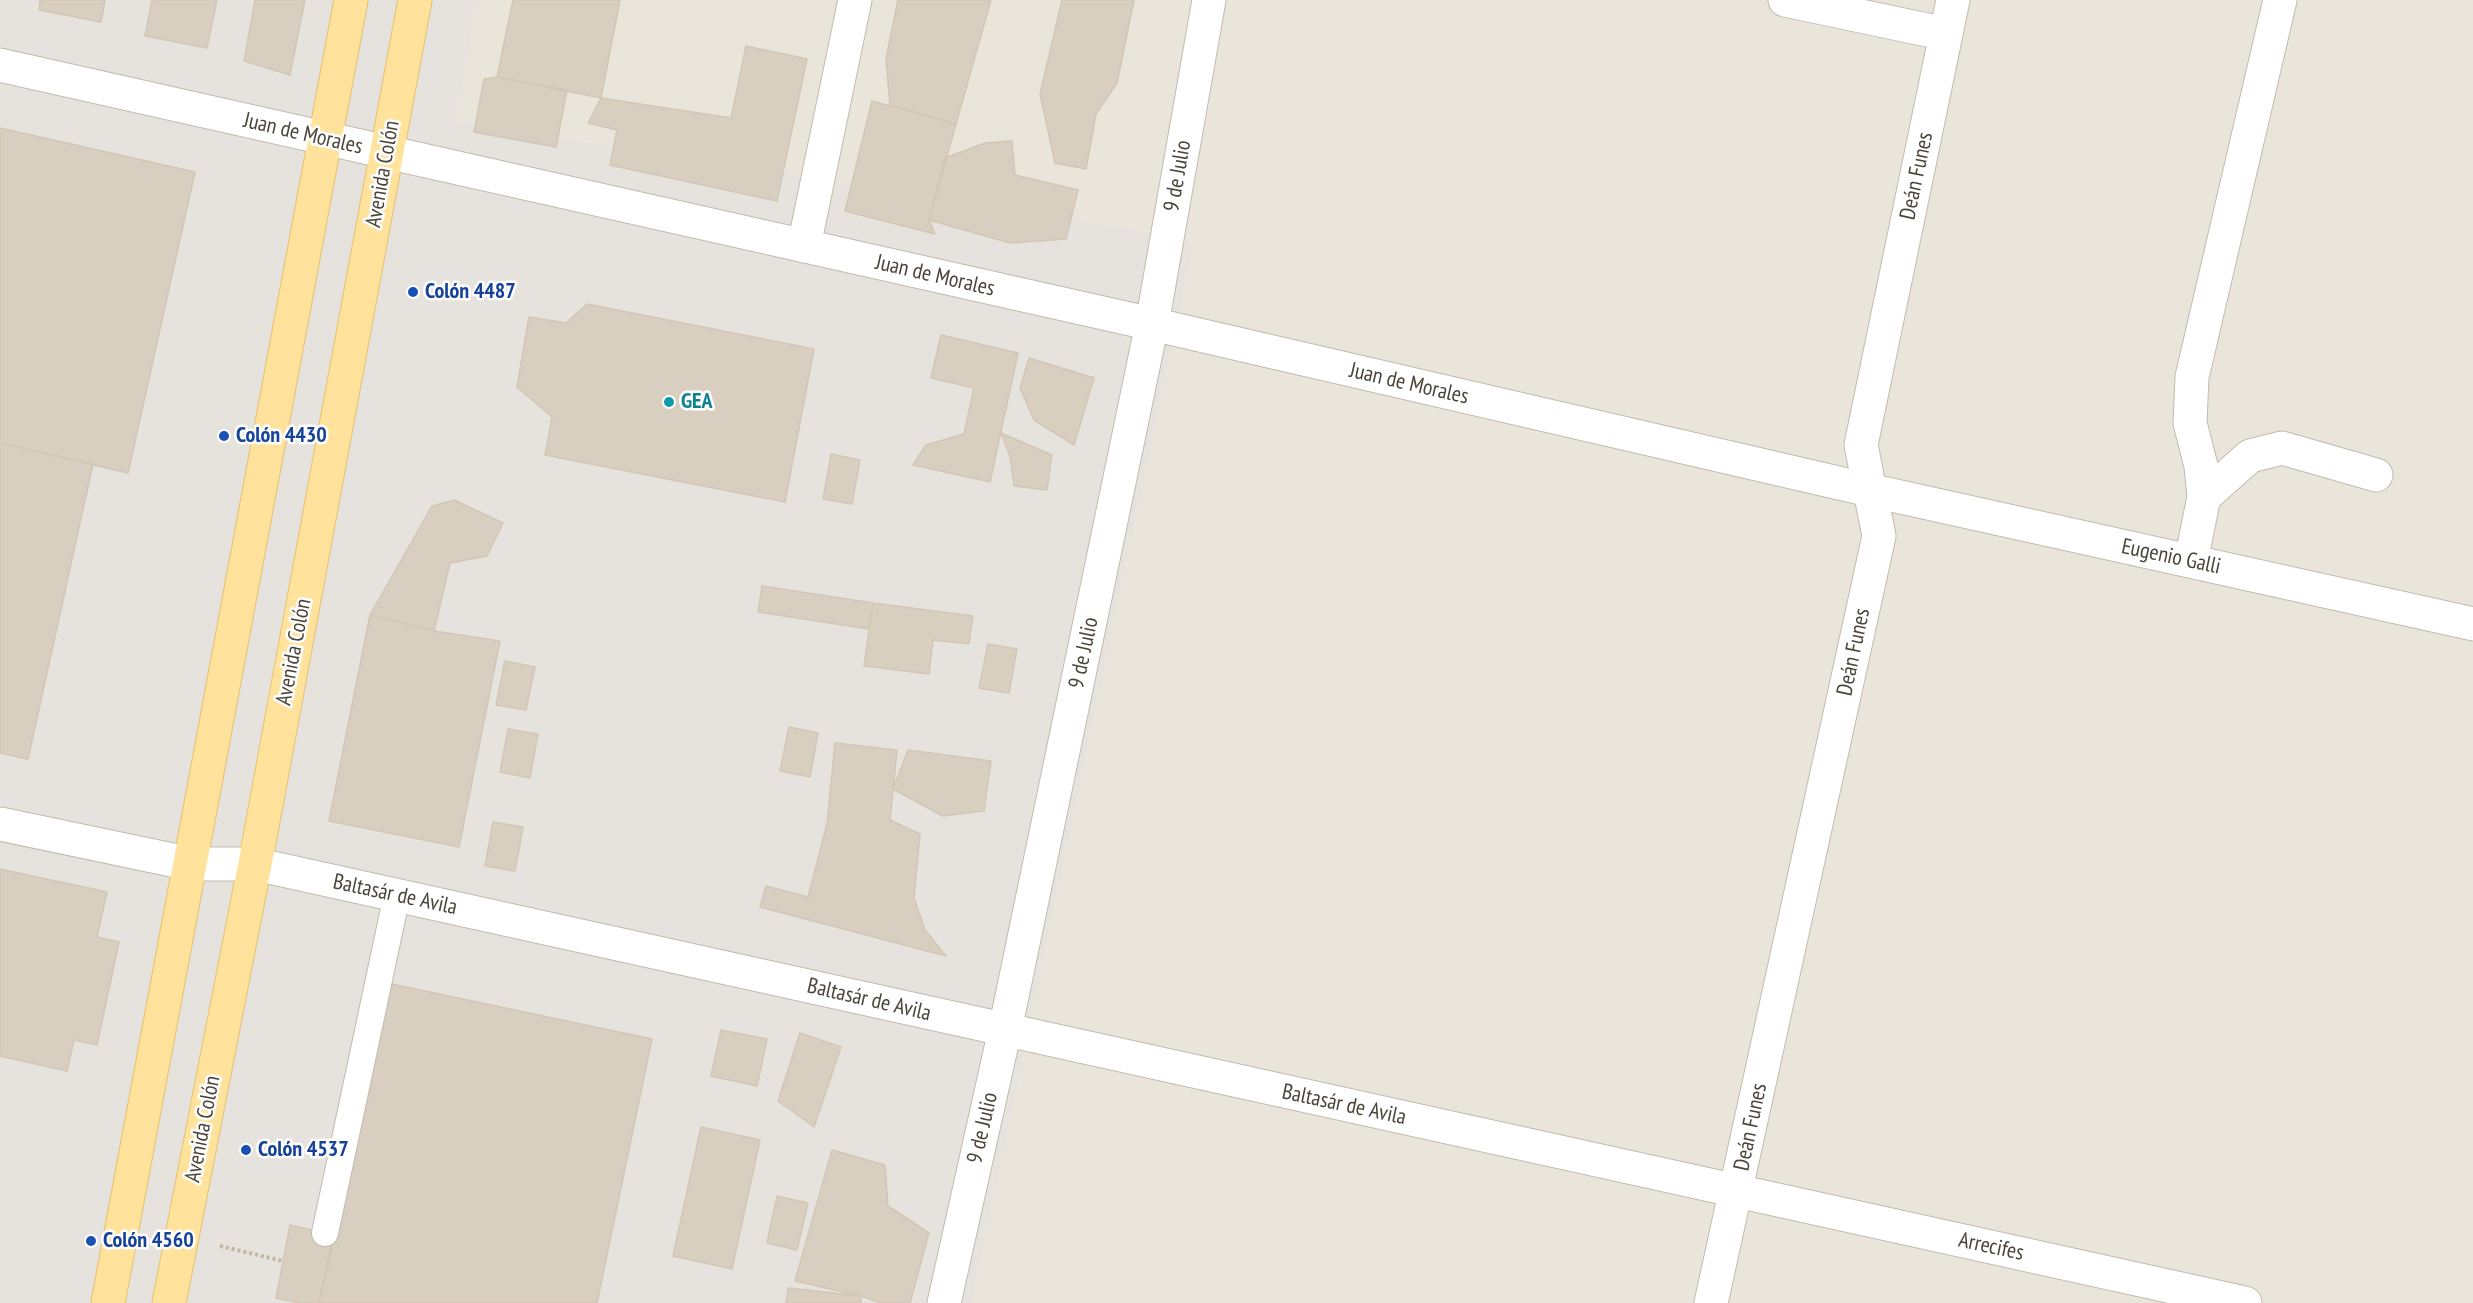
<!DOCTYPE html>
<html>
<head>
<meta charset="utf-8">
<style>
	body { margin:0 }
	canvas { display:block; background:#f6f3ec }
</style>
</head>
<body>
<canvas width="2473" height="1303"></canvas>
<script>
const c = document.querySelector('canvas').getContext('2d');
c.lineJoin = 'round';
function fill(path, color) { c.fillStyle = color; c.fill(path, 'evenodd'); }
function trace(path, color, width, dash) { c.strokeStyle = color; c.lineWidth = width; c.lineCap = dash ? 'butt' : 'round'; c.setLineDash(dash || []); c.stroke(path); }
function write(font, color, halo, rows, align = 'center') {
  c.font = font + ' "PT Sans Narrow",sans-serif'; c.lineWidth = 5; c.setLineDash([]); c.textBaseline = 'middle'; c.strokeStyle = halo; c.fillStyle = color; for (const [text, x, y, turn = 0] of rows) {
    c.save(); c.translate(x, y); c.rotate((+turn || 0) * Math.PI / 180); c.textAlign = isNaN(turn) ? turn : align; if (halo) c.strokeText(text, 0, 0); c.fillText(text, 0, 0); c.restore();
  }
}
fill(new Path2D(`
	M478,0H2473V1303H972L1195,239L456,121Z`), '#eae5da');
fill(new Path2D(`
	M0,0H478L456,121L1195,239L972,1303H0Z`), '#e6e2dd');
const building = new Path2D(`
	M40,0H105L101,22L39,10Z
	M152,0H217L207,48L145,36Z
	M255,0H305L290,75L244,61Z
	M513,0H620L601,98L497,77Z
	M898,0H991L956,124L890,105L886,59Z
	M1062,0H1134L1117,83L1096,114L1086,169L1055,163L1040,94Z
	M746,46L807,59L777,201L610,165L617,130L588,123L601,98L731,118Z
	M497,77L567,90L556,147L474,132L484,79Z
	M872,101L956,124L929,220L935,234L845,211Z
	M0,128L195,172L128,473L0,443Z
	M1012,141L1015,175L1078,190L1066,239L1010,243L929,220L945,158L985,143Z
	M587,304L814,349L785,502L545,455L552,417L517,387L529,317L566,323Z
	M941,335L1018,353L990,482L913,465L926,445L964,434L974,388L931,378Z
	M1029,358L1094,378L1074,445L1034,420L1020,388Z
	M1001,433L1052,455L1047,490L1014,486L1010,456Z
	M0,443L93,464L28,759L0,753Z
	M831,454L860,460L852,504L823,499Z
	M454,500L503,523L487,556L450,563L434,631L370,615L432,506Z
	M762,586L873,603L869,629L758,612Z
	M873,603L973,616L969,644L933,640L929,674L864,666Z
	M370,615L434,631L500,641L459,847L329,821Z
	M988,644L1017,649L1009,693L979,688Z
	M505,661L535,667L526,710L496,705Z
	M789,727L818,733L810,777L780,771Z
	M508,729L538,734L530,778L500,772Z
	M835,743L897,750L890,820L920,834L914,898L925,930L946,956L760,907L766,886L808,897L827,824Z
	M908,750L991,761L984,811L943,816L893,789Z
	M493,822L523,827L515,871L485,866Z
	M0,869L107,892L97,937L119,942L97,1045L74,1040L67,1071L0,1056Z
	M387,983L652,1039L597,1303H319Z
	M721,1030L767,1039L757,1086L711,1076Z
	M800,1033L841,1047L814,1127L778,1101Z
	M701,1127L760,1140L732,1269L673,1256Z
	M832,1150L885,1165L888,1206L929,1233L910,1303H881L861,1296L795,1281Z
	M777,1196L808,1203L797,1250L767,1243Z
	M290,1225L335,1235L319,1303H300L276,1298Z
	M788,1288L861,1296V1303H786Z`);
fill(building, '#d8cfc1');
trace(building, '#d3c7b4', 1.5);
const lane = new Path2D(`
	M325,1233L397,895`);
const street = new Path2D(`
	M1785,0L1946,34
	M0,65L1152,324L1869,490L2473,624
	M804,246L855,0
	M2204,497L2250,456L2282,448L2376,475
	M2191,561L2204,497L2201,466L2190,423L2192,377L2280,0
	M0,824L191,864H255L2245,1303
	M944,1303L1005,1030L1152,324L1209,0
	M1711,1303L1879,536L1861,445L1953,0`);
const primary = new Path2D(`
	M108,1303L351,0
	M169,1303L255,864L415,0`);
trace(lane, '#c2bbae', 28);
trace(street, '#c2bbae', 35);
trace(primary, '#e6c16a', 35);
trace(new Path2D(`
	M220,1246L283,1261`), '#c4b79f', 4, [3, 3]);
trace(lane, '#fff', 26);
trace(street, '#fff', 33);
trace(primary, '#ffe39c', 33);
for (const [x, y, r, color] of [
	[413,292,6,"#1a4fb4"],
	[669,402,6,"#0f9aa8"],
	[224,436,6,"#1a4fb4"],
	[246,1150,6,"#1a4fb4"],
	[91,1241,6,"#1a4fb4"]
]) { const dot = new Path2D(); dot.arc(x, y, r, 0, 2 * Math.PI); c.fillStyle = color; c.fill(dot); trace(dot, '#fff', 2); }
write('22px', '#4b4439', '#fff', [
	["Juan de Morales",303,134,13],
	["Avenida Colón",383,174,-80],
	["9 de Julio",1178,176,-80],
	["Deán Funes",1917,176,-78],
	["Juan de Morales",935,276,13],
	["Juan de Morales",1409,384,13],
	["Eugenio Galli",2171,557,12],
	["Avenida Colón",294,652,-79],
	["Deán Funes",1854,652,-78],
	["9 de Julio",1084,653,-78],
	["Baltasár de Avila",395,895,12],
	["Baltasár de Avila",869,1000,13],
	["Baltasár de Avila",1344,1105,12],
	["Deán Funes",1751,1127,-78],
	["9 de Julio",983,1128,-77],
	["Avenida Colón",203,1129,-79],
	["Arrecifes",1991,1247,12]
]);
write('bold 22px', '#164399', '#fff', [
	["Colón 4487",425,292],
	["Colón 4430",236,436],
	["Colón 4537",258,1150],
	["Colón 4560",103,1241]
], 'left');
write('bold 22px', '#0d838f', '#fff', [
	["GEA",681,402]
], 'left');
</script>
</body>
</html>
